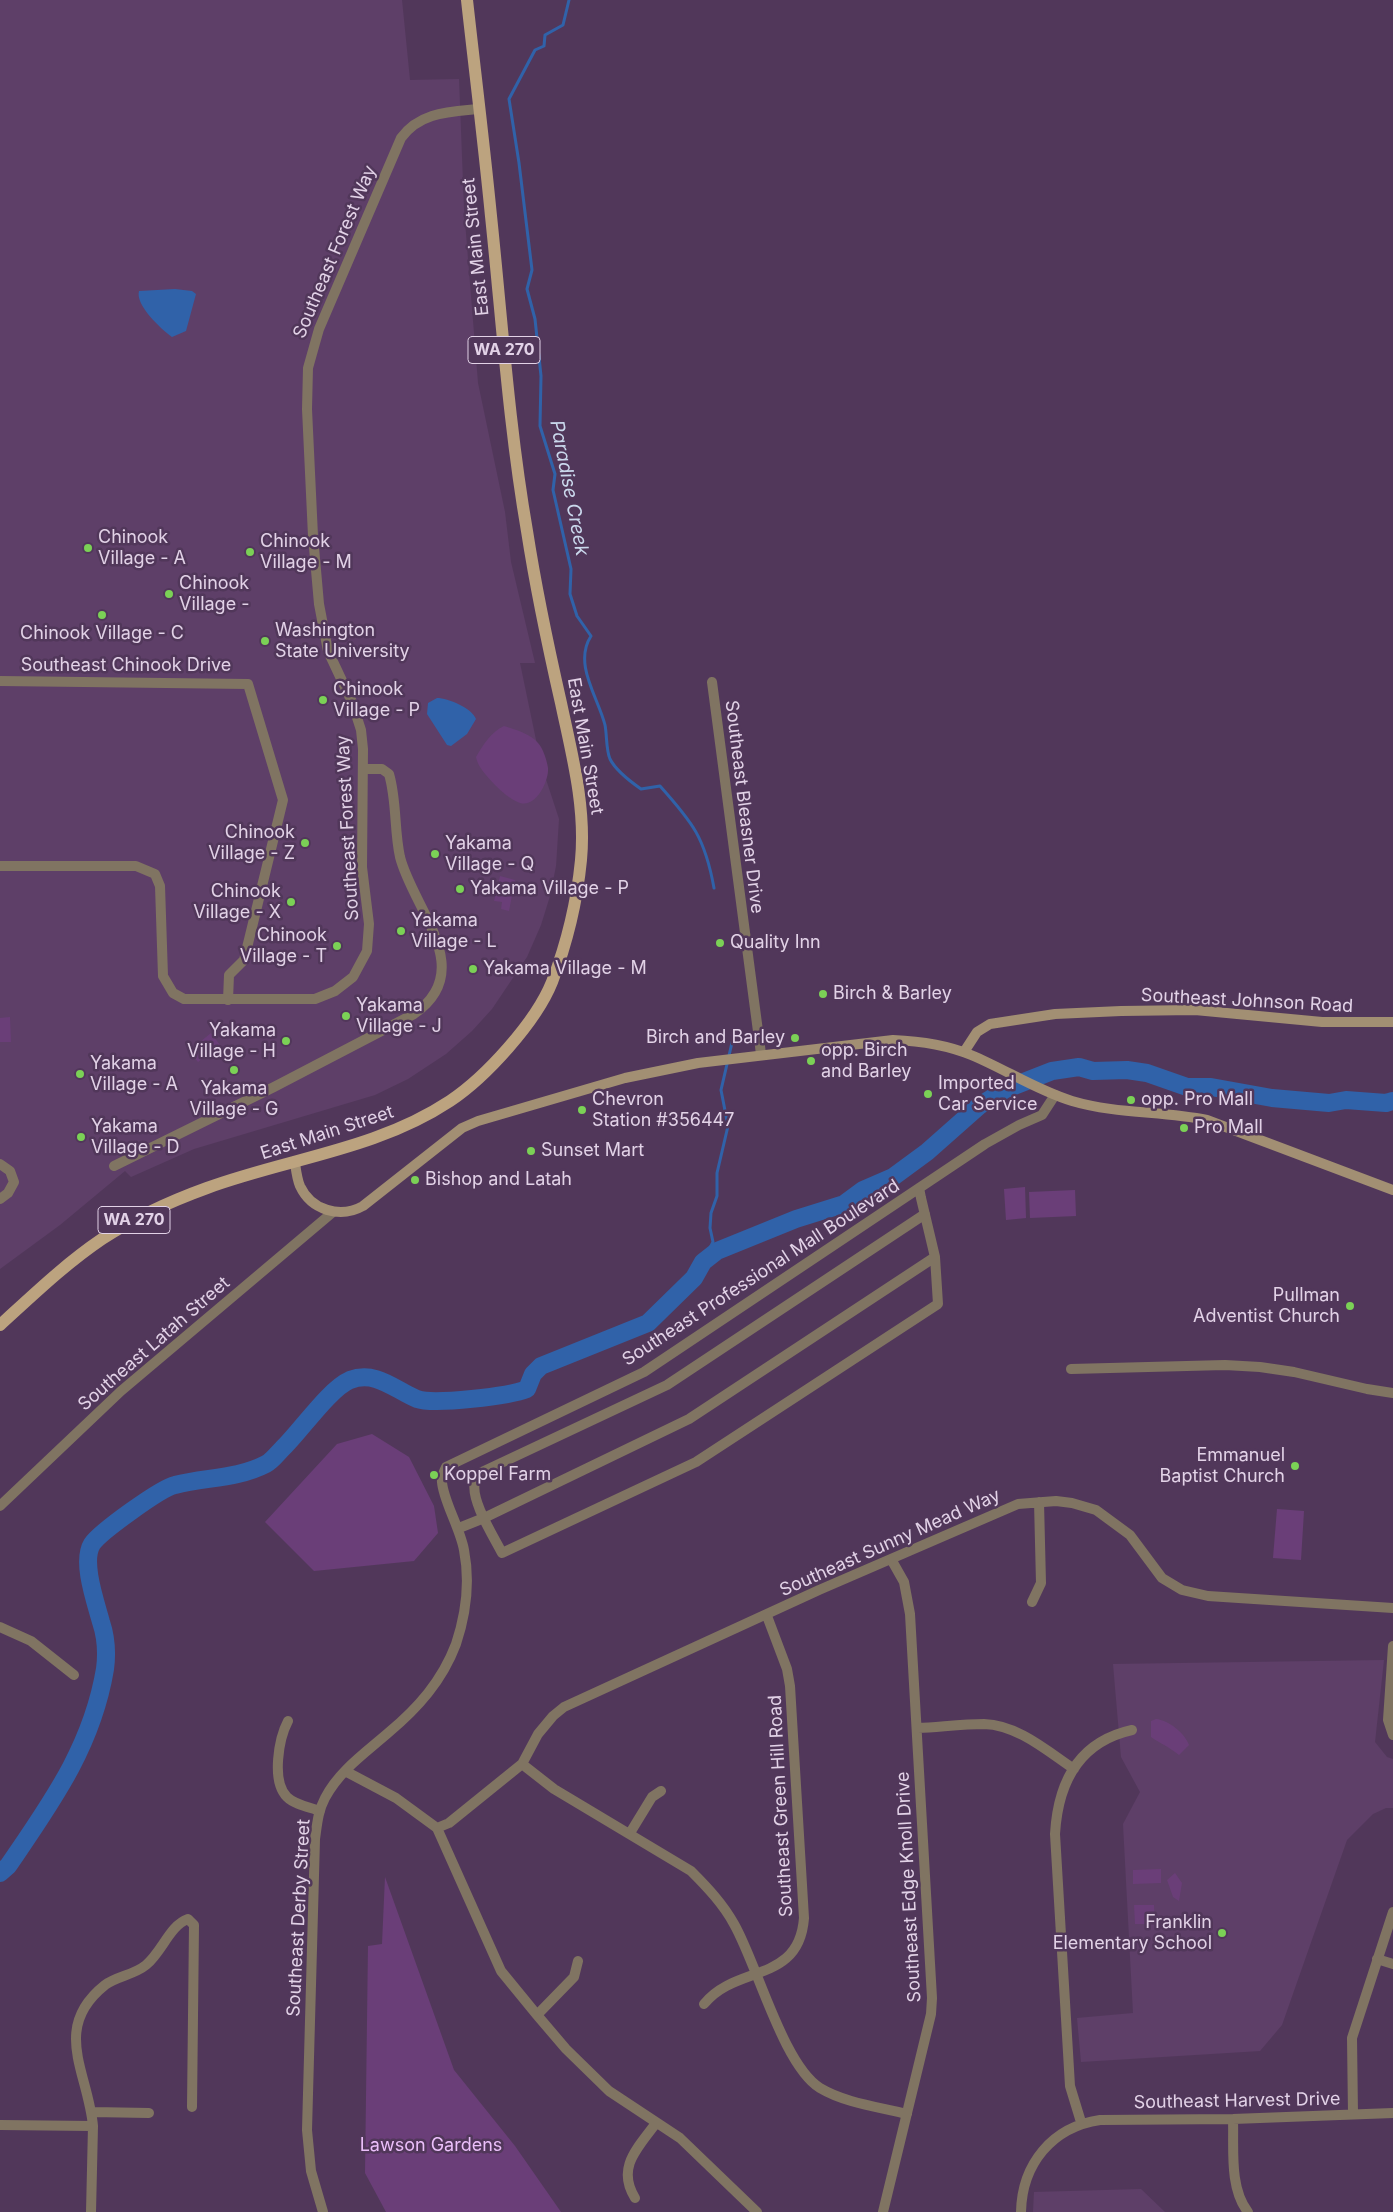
<!DOCTYPE html>
<html>
<head>
<meta charset="utf-8">
<style>
	body { margin:0 }
	canvas { display:block; background:#51375a }
</style>
</head>
<body>
<canvas width="1393" height="2212"></canvas>
<script>
const c = document.querySelector('canvas').getContext('2d');
c.lineJoin = 'round';
function fill(path, color) { c.fillStyle = color; c.fill(path, 'evenodd'); }
function trace(path, color, width, dash) { c.strokeStyle = color; c.lineWidth = width; c.lineCap = dash ? 'butt' : 'round'; c.setLineDash(dash || []); c.stroke(path); }
function write(font, color, halo, rows, align = 'center') {
  c.font = font + ' Inter,sans-serif'; c.lineWidth = 5; c.setLineDash([]); c.textBaseline = 'middle'; c.strokeStyle = halo; c.fillStyle = color; for (const [text, x, y, turn = 0] of rows) {
    c.save(); c.translate(x, y); c.rotate((+turn || 0) * Math.PI / 180); c.textAlign = isNaN(turn) ? turn : align; if (halo) c.strokeText(text, 0, 0); c.fillText(text, 0, 0); c.restore();
  }
}
fill(new Path2D(`
	M0,0H402L410,80L459,79L464,209L478,383L505,512L511,562L535,663H520L541,764L559,819L556,866L550,896L541,925L527,957L492,1009L472,1031L446,1054L408,1079L375,1095L194,1149L131,1177L125,1171L60,1225L0,1269Z
	M1384,1660L1375,1742L1387,1757L1393,1759V1808H1386L1373,1814L1347,1840L1282,2025L1260,2051L1081,2062L1077,2018L1133,2013L1123,1824L1140,1792L1121,1757L1113,1664Z
	M1141,2189L1165,2212H1033L1034,2192Z`), '#5e3f68');
fill(new Path2D(`
	M504,726C514,729 531,734 538,743C543,748 547,761 548,768C549,781 536,808 520,803C511,800 501,791 495,785C487,776 478,768 476,757C483,745 491,732 504,726Z
	M500,876L515,880L509,911L501,909L502,902L494,901Z
	M10,1017L11,1042H0V1018Z
	M211,1033L220,1045L198,1062L189,1051Z
	M1025,1187L1026,1218L1006,1220L1004,1189Z
	M1075,1190L1076,1216L1030,1218L1029,1192Z
	M372,1434L409,1457L434,1506L438,1533L414,1561L314,1571L265,1522L337,1444Z
	M1277,1509L1304,1511L1301,1560L1273,1558Z
	M1156,1719C1168,1720 1185,1733 1189,1745L1179,1755C1168,1746 1161,1744 1151,1737V1721Z
	M1161,1869V1883L1133,1884V1870Z
	M1175,1873L1182,1883L1179,1901L1173,1897L1167,1880Z
	M385,1877L454,2070L515,2146L561,2212H386L365,2173L368,1946L382,1944Z
	M1134,1905H1154L1155,1924H1135Z`), '#6a3e78');
fill(new Path2D(`
	M175,289L192,291L196,294L186,331L172,337C161,329 135,305 139,291Z
	M437,698C448,698 472,708 476,719L467,734L451,746L447,745L427,714L428,703Z`), '#3062a9');
trace(new Path2D(`
	M569,0L563,25L545,35L544,46L535,50L509,99L519,163L532,270L527,289L535,319L541,376L540,426L555,474L553,490L571,569L570,594L577,616L591,636C573,664 598,697 605,725C607,735 606,750 610,759C616,771 631,782 641,789L660,786C693,823 705,838 714,888
	M703,1262L713,1242L710,1228L711,1213L717,1196V1173L728,1126L721,1090L734,1034`), '#3062a9', 3);
trace(new Path2D(`
	M0,1873L8,1866C51,1803 92,1747 105,1669C107,1654 106,1637 101,1622C96,1603 81,1562 92,1544C100,1532 161,1488 175,1485C206,1477 237,1479 266,1464C272,1461 277,1454 282,1449C300,1432 329,1389 350,1380C376,1370 395,1390 417,1399C434,1405 510,1396 527,1389L533,1374L541,1366L648,1323L694,1278L703,1262L717,1251L796,1219L844,1204L863,1190L893,1177L927,1152L979,1106L1006,1089L1052,1071L1079,1067L1093,1071L1127,1070L1147,1073L1187,1087H1211L1272,1098L1329,1103L1346,1100L1386,1103L1393,1101`), '#3062a9', 18);
trace(new Path2D(`
	M0,681L248,684L283,800L244,960L229,975L228,1000
	M712,682L761,1054
	M0,866H136L155,874L160,886L163,976L173,993L184,999H315L335,991L353,977L367,951L369,924L362,867L363,749L361,730L352,702L328,651L319,604L313,536L307,409L308,368L319,329L401,138C420,112 449,112 479,109
	M0,1164L10,1171L14,1182L8,1193L0,1199
	M114,1166L274,1087L414,1014C478,970 413,909 400,857C394,830 397,801 389,774L382,769H363
	M919,1188L921,1198L935,1257L938,1304L696,1462L502,1553C494,1537 470,1500 475,1482C476,1478 480,1475 482,1472L667,1385L925,1214
	M1071,1369L1225,1365L1260,1367L1294,1372L1367,1389L1393,1393
	M0,1506L121,1391L333,1212
	M459,1528L484,1518L689,1419L935,1257
	M1032,1602L1041,1583L1039,1502
	M0,1627L31,1641L74,1675
	M1393,1646L1388,1720L1393,1735
	M288,1721C279,1738 271,1781 287,1797C295,1805 309,1807 320,1811
	M918,1728C940,1727 962,1724 984,1724C1018,1725 1047,1751 1074,1769
	M522,1764L554,1789L691,1871C708,1888 723,1904 734,1924C757,1964 783,2065 820,2088C845,2103 879,2107 907,2114
	M345,1771L396,1798L437,1828L501,1971L537,2015L566,2049L609,2091L680,2138L757,2212
	M437,1828L449,1823L522,1764L538,1734L553,1716L564,1707L819,1590L1018,1504L1056,1501L1072,1503L1096,1510L1130,1535L1162,1578L1182,1590L1208,1596L1393,1608
	M630,1833L652,1797L661,1791
	M1377,1959L1393,1964
	M704,2004C736,1964 799,1984 804,1918L790,1686L787,1669L767,1616
	M537,2015L574,1977L578,1961
	M92,2112L149,2113
	M1353,2114L1352,2038L1393,1912
	M1233,2119C1234,2148 1229,2188 1248,2212
	M1081,2122L1070,2086L1055,1834C1058,1783 1078,1742 1132,1730
	M0,2125L93,2126
	M635,2198C616,2167 638,2148 656,2123
	M91,2212L93,2126C88,2072 51,2028 105,1985C117,1976 134,1975 146,1965C162,1952 170,1925 188,1919L194,1925L192,2107
	M323,2212L311,2171L307,2130L315,1839C317,1825 318,1811 325,1798C339,1771 365,1753 388,1733C418,1708 442,1681 456,1644C466,1614 470,1581 464,1550C460,1528 443,1500 442,1482C441,1476 444,1472 446,1467L644,1372L985,1144L1019,1125L1042,1115L1055,1095
	M883,2212L931,2014L932,1998L910,1614L904,1582L891,1559
	M1021,2212C1022,2164 1052,2127 1100,2120L1233,2119L1393,2113`), '#807462', 10);
trace(new Path2D(`
	M964,1052L977,1032L990,1024L1055,1014L1121,1011L1195,1010L1322,1022H1393
	M295,1163C296,1170 297,1179 300,1186C311,1210 340,1219 363,1206L462,1128L478,1121L625,1078L698,1063L893,1040C919,1041 947,1045 971,1055C1005,1069 1036,1090 1072,1101C1116,1114 1162,1111 1207,1120L1393,1190`), '#a28f73', 10);
trace(new Path2D(`
	M0,1325C33,1295 65,1264 102,1239C134,1218 171,1201 207,1188C289,1158 376,1150 450,1101C486,1077 536,1022 552,982C567,943 577,901 581,860C586,807 572,755 561,703C548,646 536,589 527,531C509,427 502,321 491,216C484,144 475,72 467,0`), '#bca37f', 12);
for (const [x, y, r, color] of [
	[88,548,5,"#7bd156"],
	[250,552,5,"#7bd156"],
	[169,594,5,"#7bd156"],
	[102,615,5,"#7bd156"],
	[265,641,5,"#7bd156"],
	[323,700,5,"#7bd156"],
	[305,843,5,"#7bd156"],
	[435,854,5,"#7bd156"],
	[460,889,5,"#7bd156"],
	[291,902,5,"#7bd156"],
	[401,931,5,"#7bd156"],
	[720,943,5,"#7bd156"],
	[337,946,5,"#7bd156"],
	[473,969,5,"#7bd156"],
	[823,994,5,"#7bd156"],
	[346,1016,5,"#7bd156"],
	[795,1038,5,"#7bd156"],
	[286,1041,5,"#7bd156"],
	[811,1061,5,"#7bd156"],
	[234,1070,5,"#7bd156"],
	[80,1074,5,"#7bd156"],
	[928,1094,5,"#7bd156"],
	[1131,1100,5,"#7bd156"],
	[582,1110,5,"#7bd156"],
	[1184,1128,5,"#7bd156"],
	[81,1137,5,"#7bd156"],
	[531,1151,5,"#7bd156"],
	[415,1180,5,"#7bd156"],
	[1350,1306,5,"#7bd156"],
	[1295,1466,5,"#7bd156"],
	[434,1475,5,"#7bd156"],
	[1222,1933,5,"#7bd156"]
]) { const dot = new Path2D(); dot.arc(x, y, r, 0, 2 * Math.PI); c.fillStyle = color; c.fill(dot); trace(dot, '#51375a', 2); }
for (const [x, y, w] of [
	[504,350,72],
	[134,1220,72]
]) { const box = new Path2D(); box.roundRect(x - w / 2, y - 13.5, w, 27, 4); c.fillStyle = '#51375a'; c.fill(box); trace(box, '#e2d2e7', 1); }
write('bold 16px', '#e2d2e7', null, [
	["WA 270",504,350],
	["WA 270",134,1220]
]);
write('18px', '#e2d2e7', '#51375a', [
	["East Main Street",476,247,-96],
	["Southeast Forest Way",335,252,-67],
	["Southeast Chinook Drive",126,666],
	["East Main Street",585,746,80],
	["Southeast Bleasner Drive",744,807,83],
	["Southeast Forest Way",348,828,-93],
	["Southeast Johnson Road",1247,1001,3],
	["East Main Street",327,1133,-18],
	["Southeast Professional Mall Boulevard",761,1273,-33],
	["Southeast Latah Street",154,1344,-41],
	["Southeast Sunny Mead Way",890,1543,-24],
	["Southeast Green Hill Road",781,1806,-93],
	["Southeast Edge Knoll Drive",909,1887,-93],
	["Southeast Derby Street",299,1918,-87],
	["Southeast Harvest Drive",1237,2101,-1]
]);
write('18px', '#e2d2e7', '#51375a', [
	["Chinook",98,538],
	["Village - A",98,559],
	["Chinook",260,542],
	["Village - M",260,563],
	["Chinook",179,584],
	["Village -",179,605],
	["Washington",275,631],
	["State University",275,652],
	["Chinook Village - C",102,634,"center"],
	["Chinook",333,690],
	["Village - P",333,711],
	["Chinook",295,833,"right"],
	["Village - Z",295,854,"right"],
	["Yakama",445,844],
	["Village - Q",445,865],
	["Yakama Village - P",470,889],
	["Chinook",281,892,"right"],
	["Village - X",281,913,"right"],
	["Yakama",411,921],
	["Village - L",411,942],
	["Chinook",327,936,"right"],
	["Village - T",327,957,"right"],
	["Quality Inn",730,943],
	["Yakama Village - M",483,969],
	["Birch & Barley",833,994],
	["Yakama",356,1006],
	["Village - J",356,1027],
	["Yakama",276,1031,"right"],
	["Village - H",276,1052,"right"],
	["Birch and Barley",785,1038,"right"],
	["opp. Birch",821,1051],
	["and Barley",821,1072],
	["Yakama",90,1064],
	["Village - A",90,1085],
	["Imported",938,1084],
	["Car Service",938,1105],
	["Yakama",234,1089,"center"],
	["Village - G",234,1110,"center"],
	["Chevron",592,1100],
	["Station #356447",592,1121],
	["opp. Pro Mall",1141,1100],
	["Yakama",91,1127],
	["Village - D",91,1148],
	["Pro Mall",1194,1128],
	["Sunset Mart",541,1151],
	["Bishop and Latah",425,1180],
	["Pullman",1340,1296,"right"],
	["Adventist Church",1340,1317,"right"],
	["Emmanuel",1285,1456,"right"],
	["Baptist Church",1285,1477,"right"],
	["Koppel Farm",444,1475],
	["Franklin",1212,1923,"right"],
	["Elementary School",1212,1944,"right"]
], 'left');
write('18px', '#ebbffa', '#51375a', [
	["Lawson Gardens",431,2146]
]);
write('italic 19px', '#cad8ec', '#51375a', [
	["Paradise Creek",569,488,79]
]);
</script>
</body>
</html>
